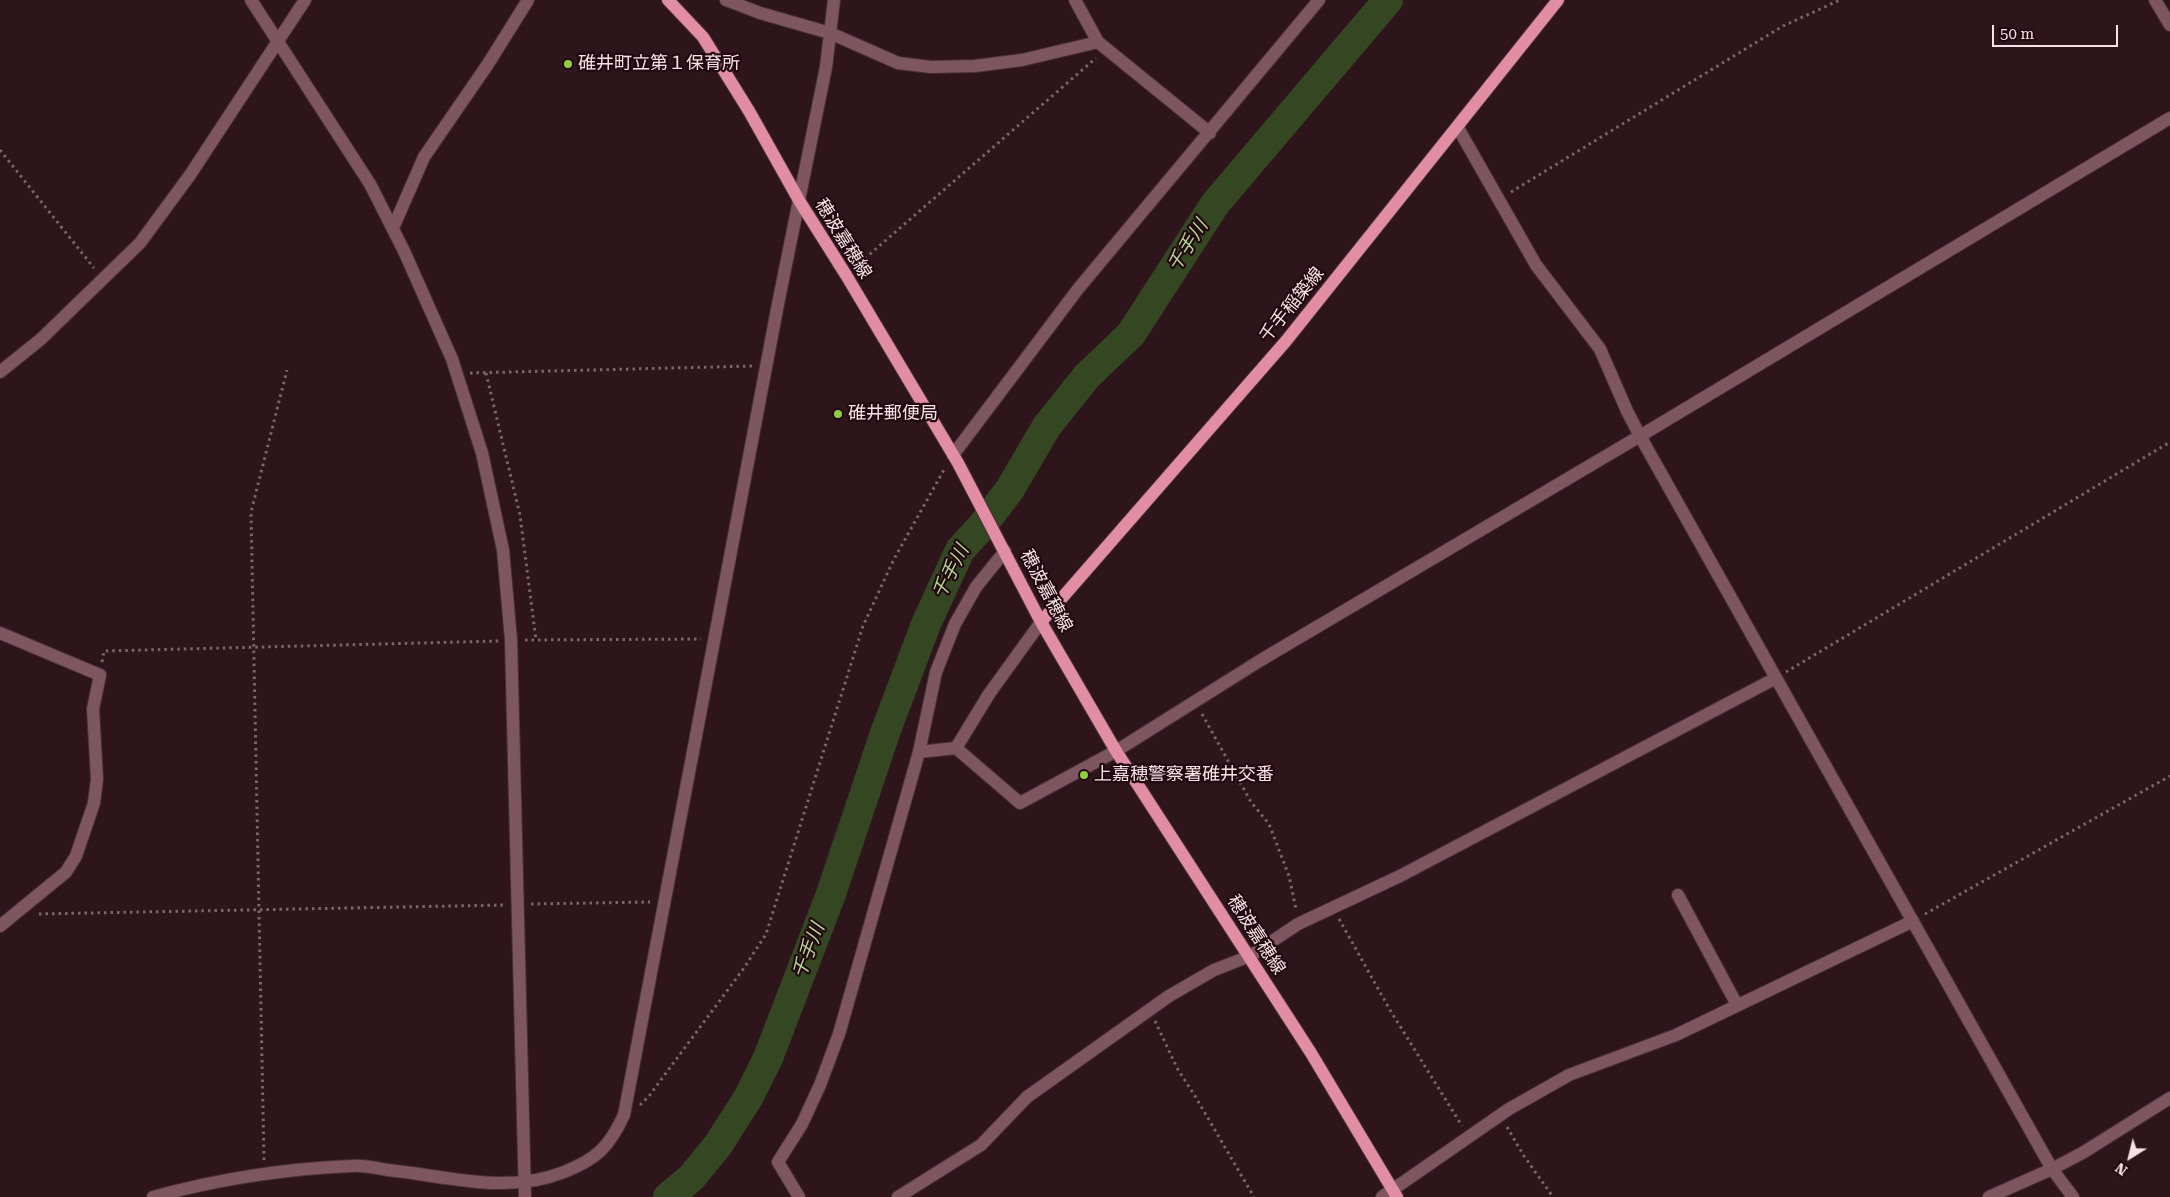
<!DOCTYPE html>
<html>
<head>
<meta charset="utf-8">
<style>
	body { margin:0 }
	#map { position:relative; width:2170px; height:1197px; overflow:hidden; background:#2e141b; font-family:"Roboto Serif",serif }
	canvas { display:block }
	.north { position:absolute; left:2105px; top:1132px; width:50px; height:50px; -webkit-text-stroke:4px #230a12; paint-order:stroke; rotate:216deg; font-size:14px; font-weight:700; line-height:20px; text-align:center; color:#f7e3e7 }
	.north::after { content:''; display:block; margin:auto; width:18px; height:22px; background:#f7e3e7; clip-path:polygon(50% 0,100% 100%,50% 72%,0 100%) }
	.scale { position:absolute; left:1992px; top:25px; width:126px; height:22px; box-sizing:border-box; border:2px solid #f7e3e7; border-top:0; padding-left:6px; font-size:15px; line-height:18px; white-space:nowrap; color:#f7e3e7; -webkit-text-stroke:4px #230a12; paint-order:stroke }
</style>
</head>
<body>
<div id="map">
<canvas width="2170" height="1197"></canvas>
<div class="north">N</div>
<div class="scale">50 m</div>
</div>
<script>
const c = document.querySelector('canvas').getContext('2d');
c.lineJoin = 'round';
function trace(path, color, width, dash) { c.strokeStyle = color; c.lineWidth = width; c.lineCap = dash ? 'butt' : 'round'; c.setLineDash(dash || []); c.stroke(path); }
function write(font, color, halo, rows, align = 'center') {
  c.font = font + ' "Roboto Serif","Noto Sans JP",serif'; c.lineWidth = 4.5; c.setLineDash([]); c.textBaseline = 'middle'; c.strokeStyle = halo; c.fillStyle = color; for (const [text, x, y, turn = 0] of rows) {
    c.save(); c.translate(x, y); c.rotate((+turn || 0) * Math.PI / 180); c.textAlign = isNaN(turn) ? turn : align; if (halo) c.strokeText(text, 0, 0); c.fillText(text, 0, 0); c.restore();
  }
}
trace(new Path2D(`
	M668,1197L691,1178L718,1145L748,1098L768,1058L831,894L885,733L926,624L960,550L982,526L1010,489L1047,426L1087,376L1131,334L1215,204L1388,0`), '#344722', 30);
const minor = new Path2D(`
	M251,0L370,184L404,251L452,359L482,453L503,550L511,640L525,1197
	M726,0L760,13L830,33L898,63L931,67L975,66L1022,60L1098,42
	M1075,0L1098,42L1210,133
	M2155,0L2170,25
	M1458,128L1536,265L1600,349L1627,411L1640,436L2052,1169L2073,1197
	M393,228L424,157L488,64L528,0
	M0,372L41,339L140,243L190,175L305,0
	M953,455L1078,289L1319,0
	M0,633L100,675L93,709L97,779L94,803L76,856L66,872L0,926
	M956,748L1020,803L1116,751L1261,660L1640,436L2170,118
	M919,752L936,672L955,624L976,587L1005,551
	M1678,895L1737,1005
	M153,1197C218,1179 284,1169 351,1166C363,1165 376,1168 388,1170C447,1176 506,1195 564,1172C597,1159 609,1147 624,1115L778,304L826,67L834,0
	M799,1197L778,1162L802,1124L820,1085L839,1034L919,752L956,748L989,694L1041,622
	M898,1197L981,1145L1027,1097L1169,996L1214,970L1250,956L1298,924L1400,876L1776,678
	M1382,1197L1509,1109L1569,1075L1676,1035L1913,921
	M1989,1197L2052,1169L2084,1152L2170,1098`);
const major = new Path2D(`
	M668,0L703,37L749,111L800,202L846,275L958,463L1041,622L1116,751L1311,1053L1397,1197
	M1041,622L1286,341L1558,0`);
trace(minor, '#4a3138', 14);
trace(major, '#4a3138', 14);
trace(new Path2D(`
	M0,150L94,268
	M1511,192L1783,26L1840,0
	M855,267L1096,58
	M470,373L753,366
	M486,373L520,515L536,640
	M525,640L701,639
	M102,662L104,651L499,641
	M1786,672L2170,442
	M1202,714L1251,802L1269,824L1289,876L1296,909
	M531,904L650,902
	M39,914L505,905
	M1925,914L2170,776
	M1339,919L1390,1010L1462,1126
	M1155,1021L1177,1068L1195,1096L1254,1197
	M640,1105L649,1096L744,968L766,934L863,626L894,559L945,468
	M1507,1127L1524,1156L1553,1197
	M264,1160L251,512L287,370`), '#7d656b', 3, [2.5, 4]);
trace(minor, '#7e5660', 12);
trace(major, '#e18da4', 12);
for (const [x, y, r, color] of [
	[568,64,5,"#8dce44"],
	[838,414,5,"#8dce44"],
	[1084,775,5,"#8dce44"]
]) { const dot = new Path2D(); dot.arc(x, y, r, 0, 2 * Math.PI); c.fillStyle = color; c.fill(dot); trace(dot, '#230a12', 2); }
write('18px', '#f7e3e7', '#230a12', [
	["碓井町立第１保育所",578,64],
	["碓井郵便局",848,414],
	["上嘉穂警察署碓井交番",1094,775]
], 'left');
write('18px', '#f7e3e7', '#230a12', [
	["穂波嘉穂線",843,239,58],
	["千手稲築線",1292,305,-51],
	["穂波嘉穂線",1046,591,62],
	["穂波嘉穂線",1256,935,57]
]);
write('italic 19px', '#b5d897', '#230a12', [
	["千手川",1188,246,-57],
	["千手川",951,572,-63],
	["千手川",809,951,-69]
]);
</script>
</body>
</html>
